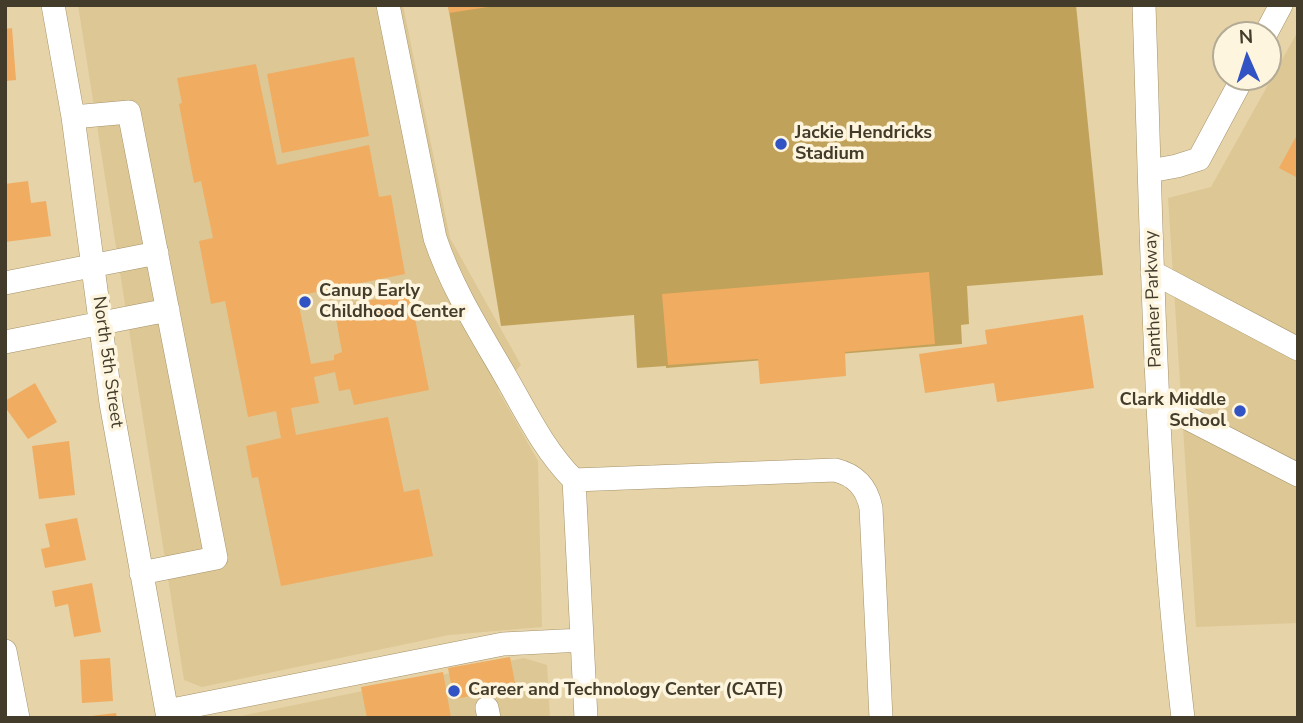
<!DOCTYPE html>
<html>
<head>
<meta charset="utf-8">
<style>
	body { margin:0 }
	#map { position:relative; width:1303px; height:723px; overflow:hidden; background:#e6d3a8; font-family:"Nunito Sans",sans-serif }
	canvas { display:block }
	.frame { position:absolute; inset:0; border:7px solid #443c2b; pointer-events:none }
	.north { position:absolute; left:1212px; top:21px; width:70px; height:70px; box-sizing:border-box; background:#fef5df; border:2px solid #b4ab97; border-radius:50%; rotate:357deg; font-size:19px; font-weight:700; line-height:28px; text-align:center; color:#443c2b }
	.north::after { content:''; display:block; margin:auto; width:24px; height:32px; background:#3153c3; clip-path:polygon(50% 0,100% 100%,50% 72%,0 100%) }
</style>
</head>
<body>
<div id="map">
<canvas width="1303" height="723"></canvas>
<div class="frame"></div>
<div class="north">N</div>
</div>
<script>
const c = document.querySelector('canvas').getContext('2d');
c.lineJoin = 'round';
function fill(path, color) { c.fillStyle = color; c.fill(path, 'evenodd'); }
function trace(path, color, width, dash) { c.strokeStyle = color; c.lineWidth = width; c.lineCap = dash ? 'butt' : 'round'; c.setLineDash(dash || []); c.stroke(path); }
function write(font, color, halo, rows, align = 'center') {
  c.font = font + ' "Nunito Sans",sans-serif'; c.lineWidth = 7; c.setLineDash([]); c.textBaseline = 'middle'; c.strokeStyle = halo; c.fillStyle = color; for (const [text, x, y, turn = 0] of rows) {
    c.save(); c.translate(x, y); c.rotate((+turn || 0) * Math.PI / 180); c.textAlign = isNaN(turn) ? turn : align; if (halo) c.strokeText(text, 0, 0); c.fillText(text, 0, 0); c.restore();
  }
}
fill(new Path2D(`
	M78,5H403L450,238L521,365L498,390L538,461L542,627L449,635L202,687L184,680Z
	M1298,31V623L1196,627L1168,198L1211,187Z
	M524,658L547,665L550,718H231Z`), '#ddc795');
fill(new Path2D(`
	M448,5H1076L1103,275L967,286L969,324L961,325L962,344L666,368V366L637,368L634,315L501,326Z`), '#c1a25a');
fill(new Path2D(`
	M448,5H488V7L449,13Z
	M12,28L16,80L5,81V29Z
	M354,57L369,136L282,153L267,74Z
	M256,64L277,165L369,145L379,197L391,195L405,274L297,296L311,364L334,360V355L342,352L334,307L410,293L429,390L354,405L350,389L339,391L335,372L314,377L319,403L291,408L296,435L388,417L404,492L419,489L433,556L281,586L258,477L252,478L246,446L281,438L276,411L248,417L225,301L211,304L199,241L213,238L201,181L194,183L179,104L182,103L177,78Z
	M1298,133V178L1279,168Z
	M28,181L31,203L46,201L51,236L5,242V184Z
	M929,272L935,344L845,352L846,376L760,384L758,359L668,365L662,294Z
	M1083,315L1094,388L997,402L994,383L925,393L919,354L987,344L985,330Z
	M35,383L57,422L28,439L5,407V401Z
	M69,441L75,495L39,499L32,446Z
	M77,518L86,560L45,568L41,549L50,547L45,524Z
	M92,583L101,632L74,637L68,604L55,607L52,591Z
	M510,657L516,688L454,699L448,668Z
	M110,658L113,701L82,703L80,660Z
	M443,672L451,718H367L361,687Z
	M116,713L117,718H92L91,716Z`), '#f0ac61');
const minor = new Path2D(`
	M53,5L73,117L111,403L168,718
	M388,5L435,238C451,286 478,329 503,372C525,410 543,449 574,480
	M1144,5C1152,243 1155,481 1183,718
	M1265,35L1281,5
	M73,117L129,112L216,558L141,573
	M1150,171L1177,166L1199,159L1243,77
	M1152,272L1298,349
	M5,283L157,253
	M5,342L168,310
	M1158,403L1298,475
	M5,651L18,718
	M487,708L489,718
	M167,711L503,644L582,640
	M586,718L574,480L835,470C856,475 867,488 871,508L881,718`);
trace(minor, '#a4926a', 24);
trace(minor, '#fff', 23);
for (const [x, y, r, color] of [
	[781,144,7,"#3153c3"],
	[305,302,7,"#3153c3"],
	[1240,411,7,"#3153c3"],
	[454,691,7,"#3153c3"]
]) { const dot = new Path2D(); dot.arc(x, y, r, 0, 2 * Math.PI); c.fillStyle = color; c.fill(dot); trace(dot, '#fef5df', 2.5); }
write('bold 18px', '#443c2b', '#fef5df', [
	["Jackie Hendricks",795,134],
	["Stadium",795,155],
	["Canup Early",319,292],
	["Childhood Center",319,313],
	["Clark Middle",1226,401,"right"],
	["School",1226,422,"right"],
	["Career and Technology Center (CATE)",468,691]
], 'left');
write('18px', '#443c2b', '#fef5df', [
	["Panther Parkway",1154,299,-92],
	["North 5th Street",107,362,82]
]);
</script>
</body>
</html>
